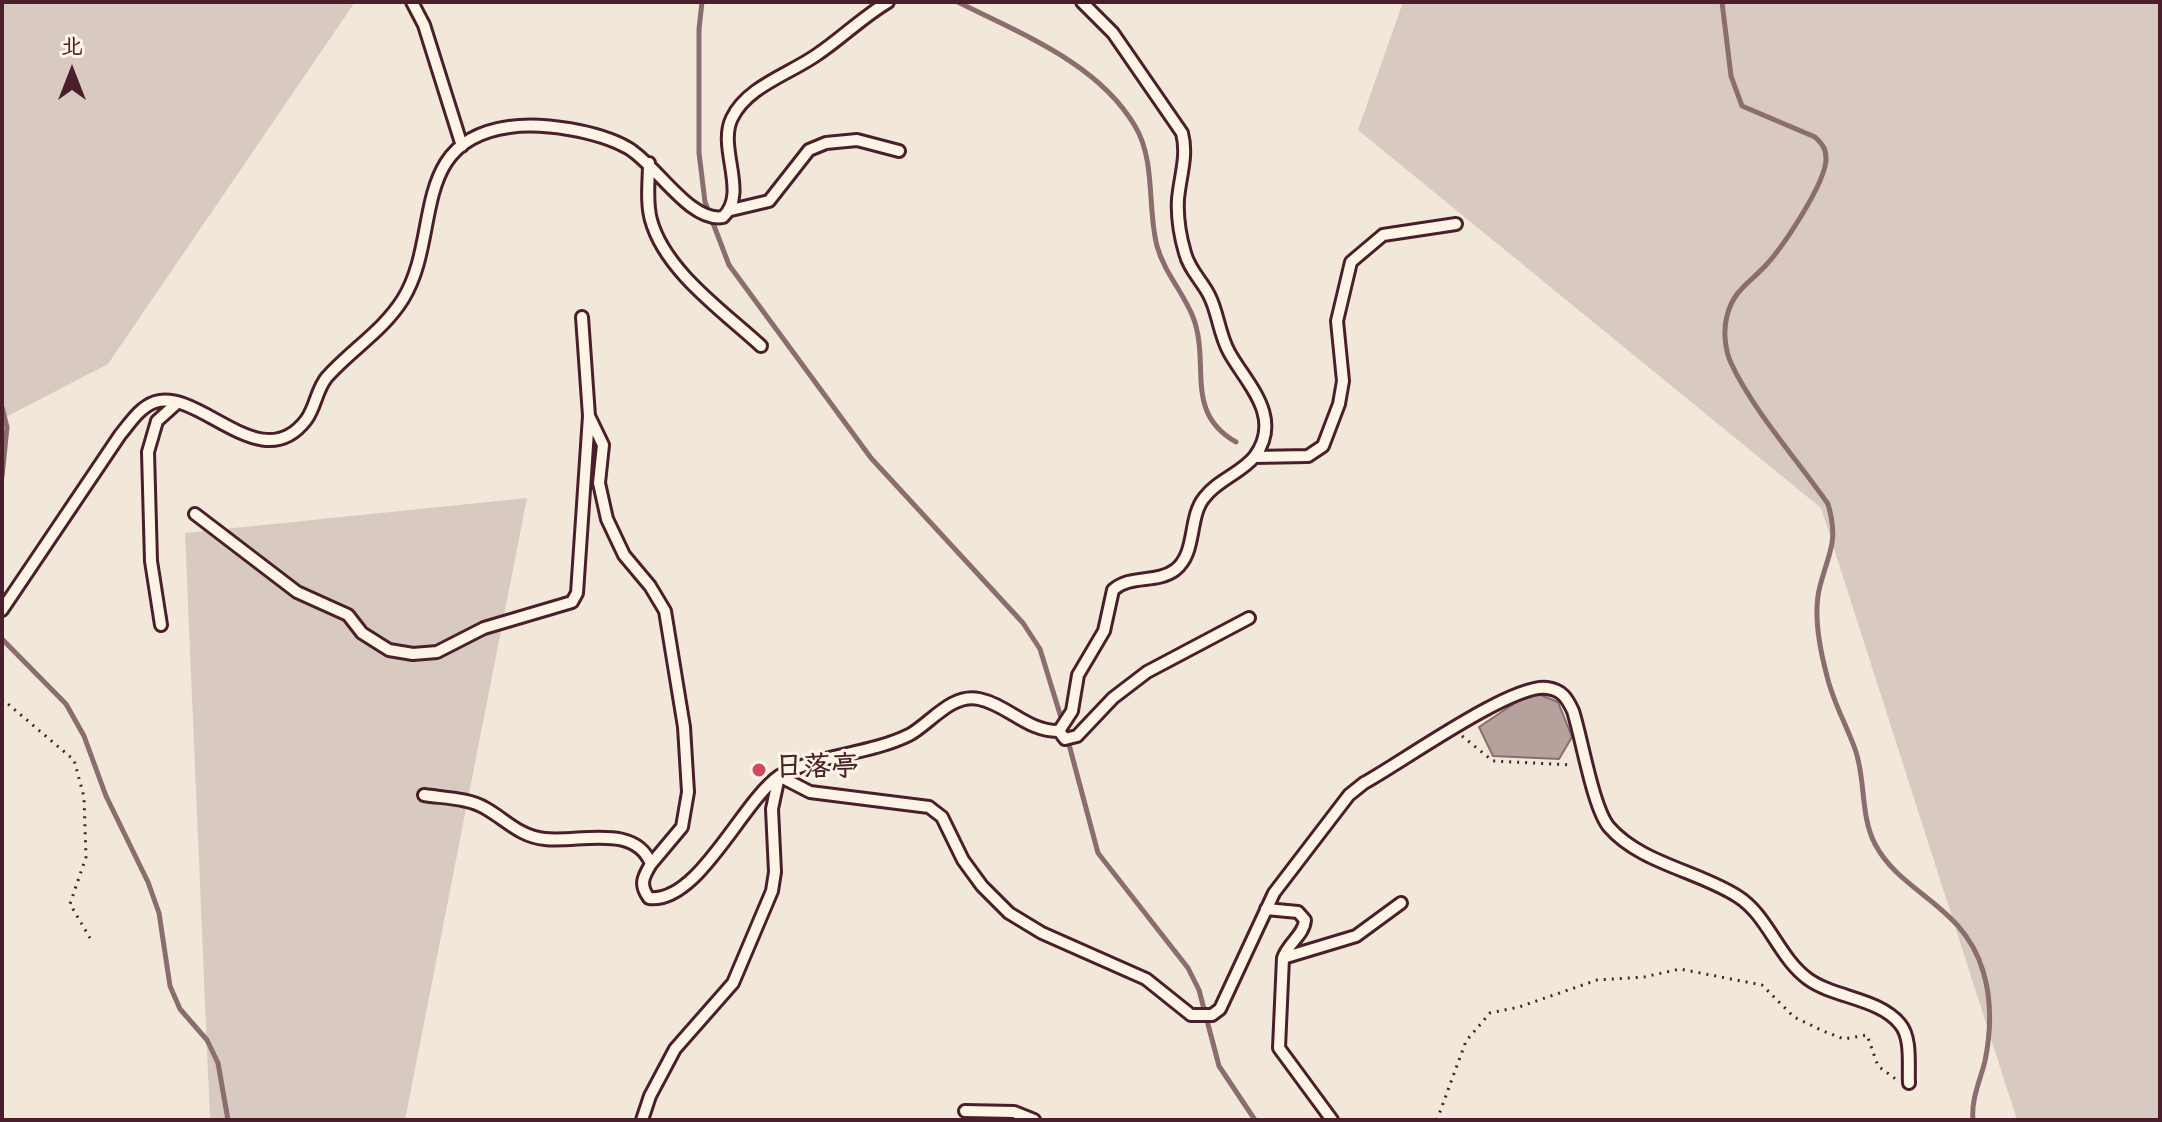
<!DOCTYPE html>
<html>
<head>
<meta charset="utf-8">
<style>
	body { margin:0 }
	#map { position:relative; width:2162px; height:1122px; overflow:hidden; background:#f1e8da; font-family:Kalam,"LXGW WenKai TC",sans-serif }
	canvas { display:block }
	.frame { position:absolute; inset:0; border:4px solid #4a1f2b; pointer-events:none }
	.north { position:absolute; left:32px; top:32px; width:80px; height:80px; -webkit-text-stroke:6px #fcf5e5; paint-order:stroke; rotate:0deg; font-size:22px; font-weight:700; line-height:32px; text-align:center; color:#4a1f2b }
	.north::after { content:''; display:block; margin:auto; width:28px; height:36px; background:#4a1f2b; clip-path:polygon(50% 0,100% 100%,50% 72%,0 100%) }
</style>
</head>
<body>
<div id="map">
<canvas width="2162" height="1122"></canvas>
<div class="frame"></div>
<div class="north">北</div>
</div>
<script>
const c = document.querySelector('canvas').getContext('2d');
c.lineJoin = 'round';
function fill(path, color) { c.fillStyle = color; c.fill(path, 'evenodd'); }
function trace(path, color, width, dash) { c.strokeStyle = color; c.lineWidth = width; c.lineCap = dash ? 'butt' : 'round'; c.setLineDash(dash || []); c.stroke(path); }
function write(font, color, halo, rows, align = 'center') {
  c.font = font + ' Kalam,"LXGW WenKai TC",sans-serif'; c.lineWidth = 6; c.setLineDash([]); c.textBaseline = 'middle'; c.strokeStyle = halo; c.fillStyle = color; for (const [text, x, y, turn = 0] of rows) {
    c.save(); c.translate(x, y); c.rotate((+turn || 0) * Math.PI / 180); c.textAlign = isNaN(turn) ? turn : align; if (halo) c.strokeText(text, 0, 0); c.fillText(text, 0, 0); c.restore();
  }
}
fill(new Path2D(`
	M2,2H355L108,364L2,419Z
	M1403,2H2160V1120H2017L1821,508L1358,130Z
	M527,498L405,1120H210L185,533Z`), '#d8cac0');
const water = new Path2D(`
	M1538,694L1558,702L1572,737L1559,759L1493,756L1479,727L1521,699Z`);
fill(water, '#b6a19c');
trace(water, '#8b6d6f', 2);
trace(new Path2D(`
	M702,2L699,29V153L705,202L729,265L871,458L1023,623L1040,649L1063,724
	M958,2C1021,34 1098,63 1135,126C1156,161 1147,208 1157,246C1164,272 1183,292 1193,317C1211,364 1183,412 1236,442
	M1722,2L1731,76L1742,106L1815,137C1822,144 1826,148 1826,158C1827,181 1784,245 1767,264C1751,282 1733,290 1727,316C1723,330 1725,350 1731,363C1752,409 1799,462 1828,504C1839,542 1829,551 1820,586C1813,612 1820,650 1827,676C1833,702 1846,724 1855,749C1866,779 1860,816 1875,844C1901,894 1963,904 1983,971C1992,1000 1991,1031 1985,1061C1980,1081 1971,1099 1973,1120
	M2,407L7,427L2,477
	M2,639L66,704L84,736L106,796L148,882L159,913L170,986L180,1009L207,1040L218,1063L228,1120
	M1067,737L1098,853L1188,968L1199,990L1219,1066L1255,1120`), '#8b6d6f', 5);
const service = new Path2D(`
	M412,2L424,25L462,146
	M649,163C649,181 646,202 651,220C665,271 723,311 761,346
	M731,210L769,201L809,150L826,143L857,140L899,151
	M590,418L603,445L599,483L607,519L624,555L650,586L665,611L684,727L688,792L682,827L651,864
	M1254,457L1308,456L1323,446L1339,404L1343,381L1337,321L1351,262L1383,235L1456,224
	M195,514L297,592L348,615L362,633L389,650L413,654L437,652L484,628L572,602L577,593L589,416L582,317
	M2,610L120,435C130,423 140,407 155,402C200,388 261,479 306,420C316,407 316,390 327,377C352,349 383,331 403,299C442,236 408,141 509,127C543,122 598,131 628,148C656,164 690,223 723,217C749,193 717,148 732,118C747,87 787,75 815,56C841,39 861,18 888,2
	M161,625L151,561L148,452L157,421L177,403
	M1059,731L1065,739L1077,736L1113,698L1147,672L1249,618
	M424,795C443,798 469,798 485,808C505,819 520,837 545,839C579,843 635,823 651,864C643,877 639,885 649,898C698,904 741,803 779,776L810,792L929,807L942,817L963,860L982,886L1009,913L1042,933L1146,979L1191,1015H1212L1220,1009L1274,893L1349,795L1364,783C1401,763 1512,683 1547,688C1562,690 1567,698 1573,711C1582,739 1593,808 1609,827C1640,863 1698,871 1737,896C1768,915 1778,957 1808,979C1834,998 1879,998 1900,1024C1912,1038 1908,1066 1909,1083
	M1266,909L1298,912L1305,920C1304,935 1288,943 1283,958L1279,1048L1332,1120
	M1283,958L1356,936L1401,903
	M965,1111L1014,1112L1034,1120
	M642,1120L650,1096L675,1049L733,983L772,891L775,872L772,809L779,776C819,754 868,755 909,735C930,724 951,693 979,699C1008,705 1028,732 1059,731L1072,711L1078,675L1104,631L1113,590C1131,574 1156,584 1175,570C1197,553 1188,518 1204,498C1217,480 1242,473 1255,456C1284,416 1245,382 1229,352C1219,334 1218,312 1209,295C1201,280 1189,269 1185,253C1180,236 1177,216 1178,199C1180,176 1188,156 1182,133L1113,33L1082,2`);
trace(service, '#4a1f2b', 16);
trace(new Path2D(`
	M2,699L74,760L84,797L86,857L70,904L90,938
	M1462,736L1493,761L1573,765
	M1437,1120L1466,1041L1490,1013L1519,1007L1597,980L1644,977L1680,969L1731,979L1762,985L1794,1017L1823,1031L1844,1039L1867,1035L1878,1066L1897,1080`), '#4a1f2b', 3, [2, 6]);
trace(service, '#fcf5e5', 10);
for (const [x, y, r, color] of [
	[759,770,8,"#d1495b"]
]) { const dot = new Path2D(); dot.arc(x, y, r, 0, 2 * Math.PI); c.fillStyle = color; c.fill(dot); trace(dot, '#fcf5e5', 3); }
write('bold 28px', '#4a1f2b', '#fcf5e5', [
	["日落亭",775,770]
], 'left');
</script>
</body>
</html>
